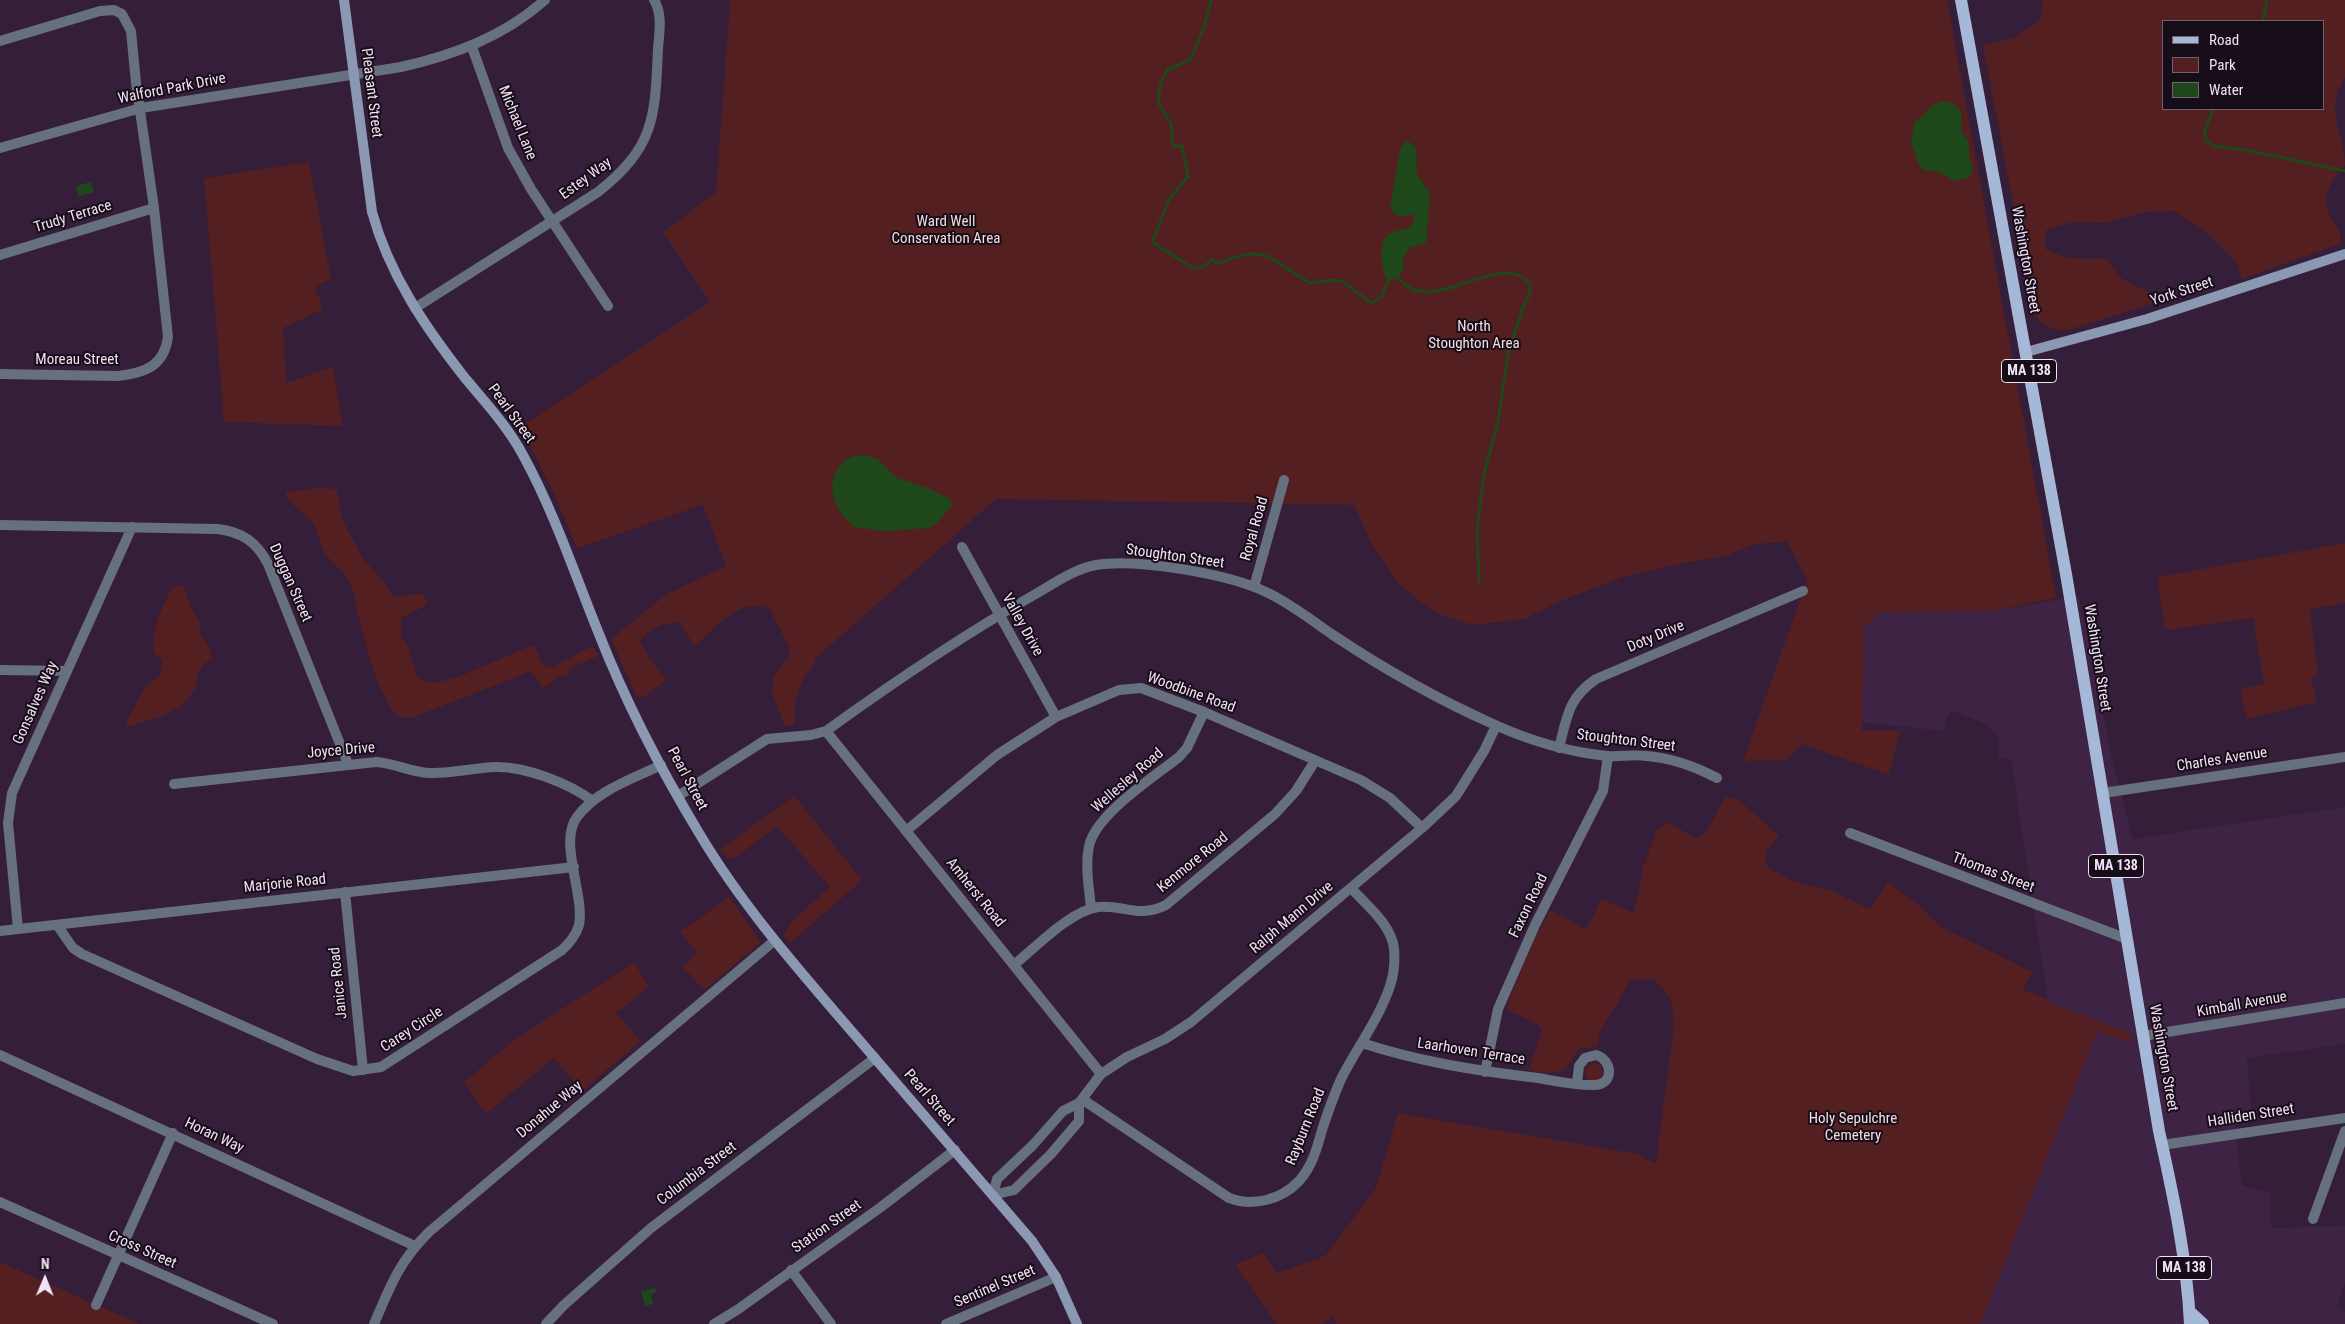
<!DOCTYPE html>
<html>
<head>
<meta charset="utf-8">
<style>
	body { margin:0 }
	#map { position:relative; width:2345px; height:1324px; overflow:hidden; background:#351e39; font-family:"Roboto Condensed",sans-serif }
	canvas { display:block }
	.legend { position:absolute; left:2162px; top:20px; width:162px; height:90px; box-sizing:border-box; background:#170d19; border:1px solid #6e6270; margin:0; padding:6px 9px; list-style:none; font-size:15px; color:#f1e1f3 }
	.legend li { display:flex; align-items:center; gap:10px; height:25px }
	.legend b { width:25px; border:1px solid #6e6270 }
	.north { position:absolute; left:20px; top:1254px; width:50px; height:50px; -webkit-text-stroke:4px #170d19; paint-order:stroke; rotate:1deg; font-size:14px; font-weight:700; line-height:20px; text-align:center; color:#f1e1f3 }
	.north::after { content:''; display:block; margin:auto; width:18px; height:22px; background:#f1e1f3; clip-path:polygon(50% 0,100% 100%,50% 72%,0 100%) }
</style>
</head>
<body>
<div id="map">
<canvas width="2345" height="1324"></canvas>
<ul class="legend">
<li><b style="height:6px;background:#a6b8d8"></b>Road</li>
<li><b style="height:14px;background:#531f20"></b>Park</li>
<li><b style="height:14px;background:#1e4819"></b>Water</li>
</ul>
<div class="north">N</div>
</div>
<script>
const c = document.querySelector('canvas').getContext('2d');
c.lineJoin = 'round';
function fill(path, color) { c.fillStyle = color; c.fill(path, 'evenodd'); }
function trace(path, color, width, dash) { c.strokeStyle = color; c.lineWidth = width; c.lineCap = dash ? 'butt' : 'round'; c.setLineDash(dash || []); c.stroke(path); }
function write(font, color, halo, rows, align = 'center') {
  c.font = font + ' "Roboto Condensed",sans-serif'; c.lineWidth = 4; c.setLineDash([]); c.textBaseline = 'middle'; c.strokeStyle = halo; c.fillStyle = color; for (const [text, x, y, turn = 0] of rows) {
    c.save(); c.translate(x, y); c.rotate((+turn || 0) * Math.PI / 180); c.textAlign = isNaN(turn) ? turn : align; if (halo) c.strokeText(text, 0, 0); c.fillText(text, 0, 0); c.restore();
  }
}
fill(new Path2D(`
	M2079,596L2112,760L2133,839L2345,807V1044L2247,1058L2252,1121L2234,1124L2242,1185L2271,1193V1228L2345,1226V1283L2336,1307L2345,1312V1324H1980L2097,1031L2130,1042L2048,1002L2011,760L1998,757L1999,737L1988,725L1954,711L1947,716L1943,731L1862,722L1864,628L1879,611H1994Z`), '#3f2344');
fill(new Path2D(`
	M730,0H1947L2056,598L1994,611L1879,612L1864,628L1862,731L1900,730L1889,775L1801,744L1787,760L1743,761L1807,580L1787,542L1754,544L1723,557L1689,562L1623,577L1558,602L1524,619L1473,625L1441,615L1418,600L1398,583L1373,547L1354,505L996,499L816,658C814,667 808,671 804,678C796,692 794,709 795,725H784L772,693L773,676L790,655L788,645L770,609C739,596 715,628 695,647L679,622C664,623 648,628 640,642L650,659L667,680L642,698L637,697L611,639L667,594L726,566L703,505L577,548L552,489L520,427L710,302L663,232L716,192Z
	M2043,0H2345V77C2323,113 2345,130 2345,165C2322,190 2320,204 2340,232V244L2242,279L2235,261L2209,235L2174,211L2147,212L2104,223L2073,222L2046,230L2045,249L2067,258L2107,259L2121,278L2157,297L2160,301L2065,331C2050,329 2043,326 2034,314L1983,45L2013,38L2040,21ZM2164,21H2324V109H2164Z
	M309,162L331,279L315,287L323,309L283,328L286,383L333,367L343,426L224,422L204,178Z
	M317,488L337,489L342,519L364,560L381,578L393,596C406,600 412,591 424,595L428,604L402,618L401,635L410,651L417,677C420,678 424,681 427,682C448,687 511,652 534,645L543,665L551,668L592,646L599,656L574,666L566,677L561,675L547,686L541,687L536,677L529,672L414,717H398C377,693 367,648 359,618C355,605 355,593 349,581C343,569 336,567 329,558C319,547 319,528 308,517C301,510 292,506 286,497V492Z
	M2345,543V603L2310,609L2318,675L2311,677L2317,702L2246,719L2241,689L2264,684L2253,618L2165,630L2157,577Z
	M176,585L184,587L190,607L200,622V632L210,650L212,660L203,664L198,674L196,688L181,707L162,716L127,727L125,725L145,687L160,676L162,660C159,658 155,654 154,651C149,637 165,594 176,585Z
	M795,796L862,880L790,943L784,935L793,920L830,887L777,826L735,858H727L720,849Z
	M1726,796L1740,801L1779,836L1765,852L1767,867L1791,880L1832,891L1870,909L1888,882L1917,904L1941,927L2033,972L2022,989L2047,999L2048,1002L2130,1033L2131,1043L2097,1031L1980,1324H1336L1333,1317L1323,1324H1277L1235,1265L1263,1253L1277,1273L1325,1256L1376,1188L1398,1113L1637,1154L1656,1164L1674,1025L1671,999L1654,979L1631,980L1599,1034L1597,1046L1579,1049L1565,1070L1548,1073L1528,1070L1542,1032L1539,1025L1508,1010L1509,1000L1535,937L1551,910L1586,929L1602,899L1634,913L1643,868L1656,830L1668,822L1696,839L1706,833Z
	M729,897L761,942L704,990L682,966L697,953L680,932Z
	M634,962L649,987L616,1013L641,1041L582,1091L554,1058L486,1114L464,1082L513,1041Z
	M1585 1072a9 9 0 1 1 18 0a9 9 0 1 1-18 0Z
	M0,1262L140,1324H0Z`), '#531f20');
fill(new Path2D(`
	M1943,101C1963,104 1963,115 1961,131L1969,142V157L1973,167L1971,175L1967,178L1954,181L1939,172L1924,170L1918,164L1911,142L1914,124L1933,105Z
	M1408,141L1416,147L1417,175L1430,193L1427,236L1426,243L1409,248L1403,259L1404,269L1395,279L1388,280C1383,274 1383,267 1382,260C1381,235 1385,233 1409,228L1414,220V215L1398,216L1390,209L1400,150L1405,142Z
	M91,182L94,192L78,196L76,186Z
	M864,455L878,459L897,478L926,487L950,499L952,501L951,507L935,525L928,528L884,531L854,527C848,521 841,514 837,506C825,483 837,455 864,455Z
	M655,1288L656,1292L651,1295L653,1304L645,1306L641,1291Z`), '#1e4819');
trace(new Path2D(`
	M1211,0L1204,27L1190,60L1168,69L1160,85L1158,103L1171,124L1173,146H1182L1188,176L1169,200L1152,242L1193,268L1203,267L1213,259L1217,264C1269,242 1268,260 1311,283L1334,280L1342,281L1371,303L1381,298L1388,280L1398,276C1427,323 1501,246 1530,284V293L1523,308L1508,354L1498,422L1484,474L1477,529L1479,582
	M2263,21L2267,0
	M2213,109L2204,133L2207,141L2214,146L2246,150L2345,171`), '#1e4819', 3);
trace(new Path2D(`
	M0,41L100,11L114,10L122,14L131,31L136,83L154,208
	M472,47L508,148L531,189L608,306
	M0,148L141,108L401,67C454,55 503,37 545,0
	M0,255L154,208L168,337C164,366 145,373 118,376L0,374
	M415,308L598,192C655,147 655,117 658,49C659,34 663,14 654,0
	M0,525L218,529C242,532 257,542 268,564L348,764
	M962,547L1056,717
	M1254,587L1284,480
	M0,670L67,671
	M826,731L1101,1074
	M1559,748C1567,717 1568,698 1596,679L1803,591
	M174,784L376,762C394,763 410,772 429,773C451,774 472,768 495,767C525,766 568,783 593,801
	M2103,793L2345,757
	M678,796L767,739L811,735L826,731C894,682 961,636 1034,595C1053,584 1074,569 1096,565C1136,558 1229,574 1266,592C1290,603 1311,620 1333,635C1384,669 1437,699 1493,724C1528,740 1569,752 1607,756C1620,757 1634,754 1647,756C1672,758 1694,766 1717,778
	M906,831L997,755L1056,717L1119,690L1141,688L1204,712L1361,780L1390,798L1422,828
	M1850,833L2127,939
	M345,892L363,1070
	M1091,908C1089,888 1085,866 1089,846C1096,814 1154,777 1179,757L1187,748L1204,712
	M57,925L73,948L82,954L317,1059L353,1071L381,1067L562,950C569,943 576,936 579,925C585,895 558,842 577,817C597,790 633,779 661,765
	M18,929L8,823L12,793L132,527
	M0,931L574,867
	M1014,965C1036,947 1070,911 1098,907C1123,904 1138,919 1166,905L1275,814L1296,791L1315,761
	M2143,1036L2345,1003
	M1362,1043C1420,1062 1478,1071 1538,1078C1556,1081 1577,1086 1595,1085C1615,1084 1612,1059 1596,1055L1585,1058L1579,1066L1577,1083
	M0,1055L415,1246
	M1485,1072L1498,1009L1535,925L1603,791L1608,756
	M1082,1099L1229,1198C1253,1207 1281,1200 1299,1181C1312,1167 1317,1148 1322,1130C1328,1112 1334,1094 1342,1077C1358,1046 1379,1019 1390,986C1394,974 1395,961 1394,949C1392,925 1366,905 1351,888
	M2162,1145L2345,1118
	M993,1195L997,1179L1033,1145L1063,1111L1079,1103L1101,1074L1127,1057L1165,1039L1191,1022L1422,828L1456,796L1484,751L1496,726
	M993,1195L1014,1190L1051,1154L1079,1121V1103
	M0,1202L273,1324
	M2313,1219L2345,1131
	M791,1270L831,1324
	M96,1305L173,1133
	M374,1324C391,1285 398,1263 429,1232L774,941
	M546,1324L564,1305L651,1228L875,1058
	M714,1324L737,1310L881,1207L955,1150
	M946,1324L1056,1277`), '#67707f', 10);
trace(new Path2D(`
	M344,0L372,212C389,274 425,327 465,378C486,403 509,428 524,457C555,514 575,575 599,634C626,703 661,770 699,833C743,907 799,970 854,1034C914,1103 973,1172 1032,1241L1056,1277L1077,1324
	M2026,352L2147,319L2345,254`), '#8a99b1', 10);
trace(new Path2D(`
	M1961,0L2066,574L2159,1131C2173,1194 2187,1259 2190,1324
	M2189,1311L2203,1324`), '#a6b8d8', 12);
for (const [x, y, w] of [
	[2029,371,55],
	[2116,866,55],
	[2184,1268,55]
]) { const box = new Path2D(); box.roundRect(x - w / 2, y - 11.5, w, 23, 4); c.fillStyle = '#170d19'; c.fill(box); trace(box, '#f1e1f3', 1); }
write('bold 14px', '#f1e1f3', null, [
	["MA 138",2029,371],
	["MA 138",2116,866],
	["MA 138",2184,1268]
]);
write('15px', '#f1e1f3', '#170d19', [
	["Walford Park Drive",172,89,-11],
	["Pleasant Street",371,93,83],
	["Michael Lane",517,123,68],
	["Estey Way",586,179,-36],
	["Trudy Terrace",73,217,-17],
	["Washington Street",2025,260,80],
	["York Street",2182,292,-18],
	["Moreau Street",77,360],
	["Pearl Street",511,414,54],
	["Royal Road",1255,529,-74],
	["Stoughton Street",1175,557,8],
	["Duggan Street",290,583,66],
	["Valley Drive",1022,625,61],
	["Doty Drive",1656,637,-23],
	["Washington Street",2097,658,81],
	["Woodbine Road",1191,693,20],
	["Gonsalves Way",36,703,-66],
	["Stoughton Street",1626,741,7],
	["Joyce Drive",341,751,-5],
	["Charles Avenue",2222,760,-9],
	["Pearl Street",687,779,62],
	["Wellesley Road",1128,781,-41],
	["Kenmore Road",1193,863,-39],
	["Thomas Street",1993,873,21],
	["Marjorie Road",285,884,-6],
	["Amherst Road",975,893,51],
	["Faxon Road",1529,906,-64],
	["Ralph Mann Drive",1292,918,-40],
	["Janice Road",339,983,-96],
	["Kimball Avenue",2242,1005,-10],
	["Carey Circle",412,1030,-33],
	["Laarhoven Terrace",1471,1052,9],
	["Washington Street",2163,1058,80],
	["Pearl Street",929,1098,49],
	["Donahue Way",550,1110,-40],
	["Halliden Street",2251,1116,-9],
	["Rayburn Road",1306,1127,-68],
	["Horan Way",214,1136,25],
	["Columbia Street",697,1174,-37],
	["Station Street",827,1227,-35],
	["Cross Street",142,1250,24],
	["Sentinel Street",995,1287,-23]
]);
write('15px', '#f3dedc', '#170d19', [
	["Ward Well",946,222],
	["Conservation Area",946,239],
	["North",1474,327],
	["Stoughton Area",1474,344],
	["Holy Sepulchre",1853,1119],
	["Cemetery",1853,1136]
]);
</script>
</body>
</html>
